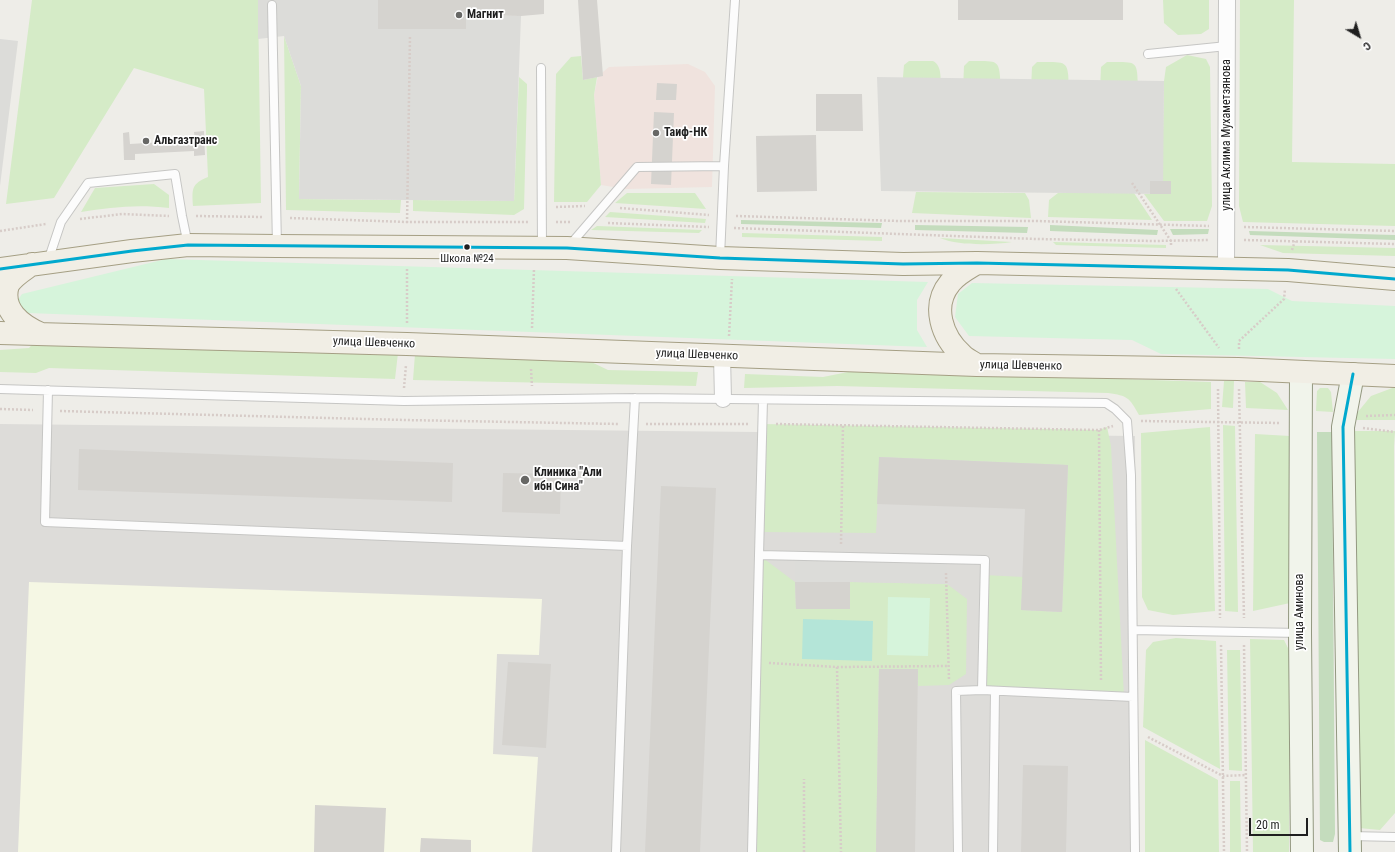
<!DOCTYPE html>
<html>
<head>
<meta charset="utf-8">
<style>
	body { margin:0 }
	#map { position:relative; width:1395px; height:852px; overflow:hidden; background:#eeede8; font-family:"Roboto Condensed",sans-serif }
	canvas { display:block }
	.north { position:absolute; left:1339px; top:16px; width:40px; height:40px; -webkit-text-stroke:3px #fff; paint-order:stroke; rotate:142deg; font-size:11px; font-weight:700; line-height:16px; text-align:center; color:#1f1f1f }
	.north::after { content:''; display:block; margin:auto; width:14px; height:18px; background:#1f1f1f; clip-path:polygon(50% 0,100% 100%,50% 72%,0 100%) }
	.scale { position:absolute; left:1249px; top:818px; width:59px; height:18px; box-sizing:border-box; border:2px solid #1f1f1f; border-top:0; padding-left:5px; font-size:12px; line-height:14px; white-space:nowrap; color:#1f1f1f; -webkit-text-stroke:3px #fff; paint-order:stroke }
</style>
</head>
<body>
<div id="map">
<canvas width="1395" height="852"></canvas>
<div class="north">С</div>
<div class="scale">20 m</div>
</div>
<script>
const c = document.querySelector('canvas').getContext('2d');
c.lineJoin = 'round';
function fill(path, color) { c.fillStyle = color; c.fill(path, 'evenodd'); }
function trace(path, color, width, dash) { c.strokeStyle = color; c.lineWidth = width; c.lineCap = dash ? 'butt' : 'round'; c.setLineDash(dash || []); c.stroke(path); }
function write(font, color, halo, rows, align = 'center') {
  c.font = font + ' "Roboto Condensed",sans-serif'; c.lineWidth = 3.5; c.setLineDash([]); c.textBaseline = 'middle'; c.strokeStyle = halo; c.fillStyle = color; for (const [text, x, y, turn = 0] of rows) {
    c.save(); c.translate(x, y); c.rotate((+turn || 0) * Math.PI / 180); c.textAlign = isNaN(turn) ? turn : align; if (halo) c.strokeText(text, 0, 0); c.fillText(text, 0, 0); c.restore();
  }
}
fill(new Path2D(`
	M0,424L1135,436L1138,852H0Z`), '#dddcd9');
fill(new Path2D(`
	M688,64L705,72L715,86L712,187L626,189L601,185L594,95L598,76L609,67Z`), '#f0e3de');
fill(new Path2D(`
	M29,582L542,599L539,655L497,654L493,754L538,757L532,852H18Z`), '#f5f7e4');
fill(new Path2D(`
	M32,0H258L261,203L193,206C192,189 191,184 208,177L204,89L134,68L54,198L6,204Z
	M1163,0H1209V29L1201,34L1178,35L1164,23Z
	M1240,0H1294L1292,162L1395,164V226L1243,222L1239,206Z
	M284,36L301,86L299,199L401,200L400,213L286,210Z
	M1187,55L1206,59L1210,67L1212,206L1207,221H1164L1144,194H1171V181H1162L1164,81L1166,67Z
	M581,56L583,80L597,77L594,95L601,185L587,202H554L556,74L571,57Z
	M909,61H933C943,66 940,81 941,90L902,89L904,65Z
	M969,61C1001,61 999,58 1001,91L963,90L964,66Z
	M1037,62C1069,62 1068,59 1069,92L1031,90L1032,67Z
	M1107,62C1139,62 1137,59 1138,92L1100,91L1101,67Z
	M519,77L527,84V91L524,209L514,215L413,211V200L514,201Z
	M154,184L169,195V208C139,204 110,207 81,212L95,188Z
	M916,192L1025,193L1029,200L1031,218L912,213Z
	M627,193H695L706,209L615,203Z
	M1058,193H1134L1152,220L1048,217L1049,200Z
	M610,212L706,219L705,223L605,217Z
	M597,226L702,230L699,233L591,230Z
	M742,233L882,237V241L742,237Z
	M940,238L1012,242C992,245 959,246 940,238Z
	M1053,242L1166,245V248L1056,245Z
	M1260,245L1395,248V256L1283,253Z
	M37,339L398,353L395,379L49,368L36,373L0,372V350L29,348Z
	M415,354L583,358L608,370L698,372L696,386L413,380Z
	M858,370L1211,382V409L1139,415C1129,397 1128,396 1108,393L837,386L744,388L745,374L823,377Z
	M1224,381H1234L1233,408L1222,407Z
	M1245,382H1260L1277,393L1288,410L1246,408Z
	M1395,387V420H1356L1357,413L1371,396Z
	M1320,388H1328L1331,392L1333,412L1316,411L1317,391Z
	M762,424L1099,430L1107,427L1111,446L1124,697L982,690L984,575L1023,577L1021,610L1062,612L1068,465L880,457L876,533L759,532Z
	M1223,425L1235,426L1238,612L1225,611Z
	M1210,427L1215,611L1173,615L1148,610L1142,597L1141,433Z
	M1354,431H1395L1394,446L1395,813L1380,830L1359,828Z
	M1255,434L1290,436V603L1253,611Z
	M759,555L795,582L796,609H850V582L947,584L967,599L966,674L949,685L918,686V669H879L876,852H752Z
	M1176,638L1216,641L1220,769L1143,727L1146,650L1153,642Z
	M1250,639L1284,640L1290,652L1289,852H1253Z
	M1227,650H1240L1242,771L1229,770Z
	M1145,740L1218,780L1219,852H1145Z
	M1230,781H1240L1241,852H1230Z`), '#d5ebc7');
fill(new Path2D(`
	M741,220L882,223L881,228L741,224Z
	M915,225L1028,227L1027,233L915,230Z
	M1050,225L1158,230L1157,235L1050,231Z
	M1170,229H1209L1208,234L1173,235Z
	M1249,231L1395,235V240L1250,235Z
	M1317,432H1332L1335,834L1333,842H1324L1320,840Z`), '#c4dcbd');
fill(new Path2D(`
	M166,259L928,282L917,300V330L927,347L28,313L15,304L22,294Z
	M972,283L1268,289L1292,301L1395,306V359L1161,354L1132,340L969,336L955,317L958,294Z
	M888,597L930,598L928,656L887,655Z`), '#d6f4db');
fill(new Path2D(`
	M803,619L873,621L872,661L802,659Z`), '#b4e5d8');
fill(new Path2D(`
	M258,0H378V29H466V15L521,16L514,201L299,199L301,86L284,36L258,39Z
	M0,39L18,41L0,186Z
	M877,77L1164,81L1163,194L881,191Z
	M795,556L946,559L947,584L850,582H795Z`), '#dcdcd9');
fill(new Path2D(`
	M378,0H544V14L521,16L466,15V29H378Z
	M578,0H597L603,76L583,80Z
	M958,0H1123V20H958Z
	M657,83L677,84L676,100H656Z
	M816,94H862L863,131H816Z
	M654,112L674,113L671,185L651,184Z
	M204,131L205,155L194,156V151L135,154V160H124L123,133L129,132L130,144L195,140L194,132Z
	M816,135L817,191L757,192L756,136Z
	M1150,181H1171V194H1150Z
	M79,449L453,463L452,502L78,490Z
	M879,457L1068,465L1062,612L1021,610L1025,509L877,504Z
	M503,473L561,474L560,514L502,512Z
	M661,486L716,488L700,852H645Z
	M795,582H850V609H796Z
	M508,662L551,664L546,748L502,745Z
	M879,669H918L915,852H876Z
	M1023,765L1068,766L1066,852H1021Z
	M315,805L386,808L384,852H314Z
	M421,838L471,840V852H420Z`), '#d5d3cf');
const lane = new Path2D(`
	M272,5L277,246
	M1148,54L1227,46
	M541,68L542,248
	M724,166L735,0
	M569,246L637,167L724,166L720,257
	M48,261L61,222L88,183L175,174L182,216L188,245
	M0,389L404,401L635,398L1106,403L1115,409L1127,421L1131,475L1135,852
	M48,390L45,522L627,546
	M763,400L759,555L985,560L982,690
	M1133,630L1300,633
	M1350,836L1395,837
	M616,852L627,546L635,398
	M752,852L759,555
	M958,852L956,691L982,690L1133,697
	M993,852L995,691`);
const street = new Path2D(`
	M1226,270L1227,0
	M722,356L723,399`);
const secondary = new Path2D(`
	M1301,372L1300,633L1302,852
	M1350,852L1343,427L1353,374`);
const primary = new Path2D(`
	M977,263C967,269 957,274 950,283C931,306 942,337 962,355C966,359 972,362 977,365
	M32,264C24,270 13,276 8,285C0,310 22,326 41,334
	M0,269L132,251L188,245L277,246L567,248L720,258L903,264L977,263L1288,270L1395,279
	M0,333L407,344L977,365L1238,369L1395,376`);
trace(lane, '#c6c6c4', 10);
trace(street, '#c6c6c4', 18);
trace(secondary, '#939880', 24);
trace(primary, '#a59f84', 24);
trace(new Path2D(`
	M1132,183L1171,241V247
	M556,207L585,206
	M620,208L709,215
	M196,216L263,217
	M736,216L900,221H1037L1209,226
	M290,218L407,222H529
	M80,219L122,214L169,216
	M556,222H571
	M407,223L410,36
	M608,223L709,227
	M1244,227L1395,231
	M734,228L1037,239L1154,241L1209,240
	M0,231L46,224
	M1244,240L1395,244
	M1292,250L1295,241
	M1176,289L1219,348
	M407,323V268
	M532,328L534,269
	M729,336L732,279
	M1239,349V341L1284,299L1285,289
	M531,369L532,386
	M404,388L406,365
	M1218,389L1220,618
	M1239,389L1244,618
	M0,409L33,410
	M60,411L405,420L619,424
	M1366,416L1395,415
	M1141,421L1280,423
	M646,424H749
	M776,424L1099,430L1113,426
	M1363,428L1395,432
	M1099,430L1101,681
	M841,544L843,425
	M946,573L949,680
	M1221,645L1224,852
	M1244,645L1247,852
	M769,663L837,667L949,666
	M837,667L841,852
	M1148,737L1223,776L1246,775
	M804,852V779`), '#d7ccc8', 2.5, [2, 2]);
trace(lane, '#fcfcfc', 8);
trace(street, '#fcfcfc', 16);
trace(secondary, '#f1f4eb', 22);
trace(primary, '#f1eee5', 22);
trace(new Path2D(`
	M0,269L132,251L188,245L567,248L720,258L903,264L977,263L1288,270L1395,279
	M1350,852L1343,427L1353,374`), '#00a9ce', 3);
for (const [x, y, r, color] of [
	[459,15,4,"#676765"],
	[656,133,4,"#676765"],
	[146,141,4,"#676765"],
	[467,247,3.5,"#1f1f1f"],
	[525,480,5,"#676765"]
]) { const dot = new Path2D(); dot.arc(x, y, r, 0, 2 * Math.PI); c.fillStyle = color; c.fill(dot); trace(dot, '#fff', 1.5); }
write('11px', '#1f1f1f', '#fff', [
	["Школа №24",467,259]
]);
write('bold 12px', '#1f1f1f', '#fff', [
	["Магнит",467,15],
	["Таиф-НК",664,133],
	["Альгазтранс",154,141],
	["Клиника \"Али",534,473],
	["ибн Сина\"",534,487]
], 'left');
write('12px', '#1f1f1f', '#fff', [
	["улица Аклима Мухаметзянова",1227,135,-90],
	["улица Шевченко",374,343,2],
	["улица Шевченко",697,355,2],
	["улица Шевченко",1021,366,1],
	["улица Аминова",1300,612,-90]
]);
</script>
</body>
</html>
